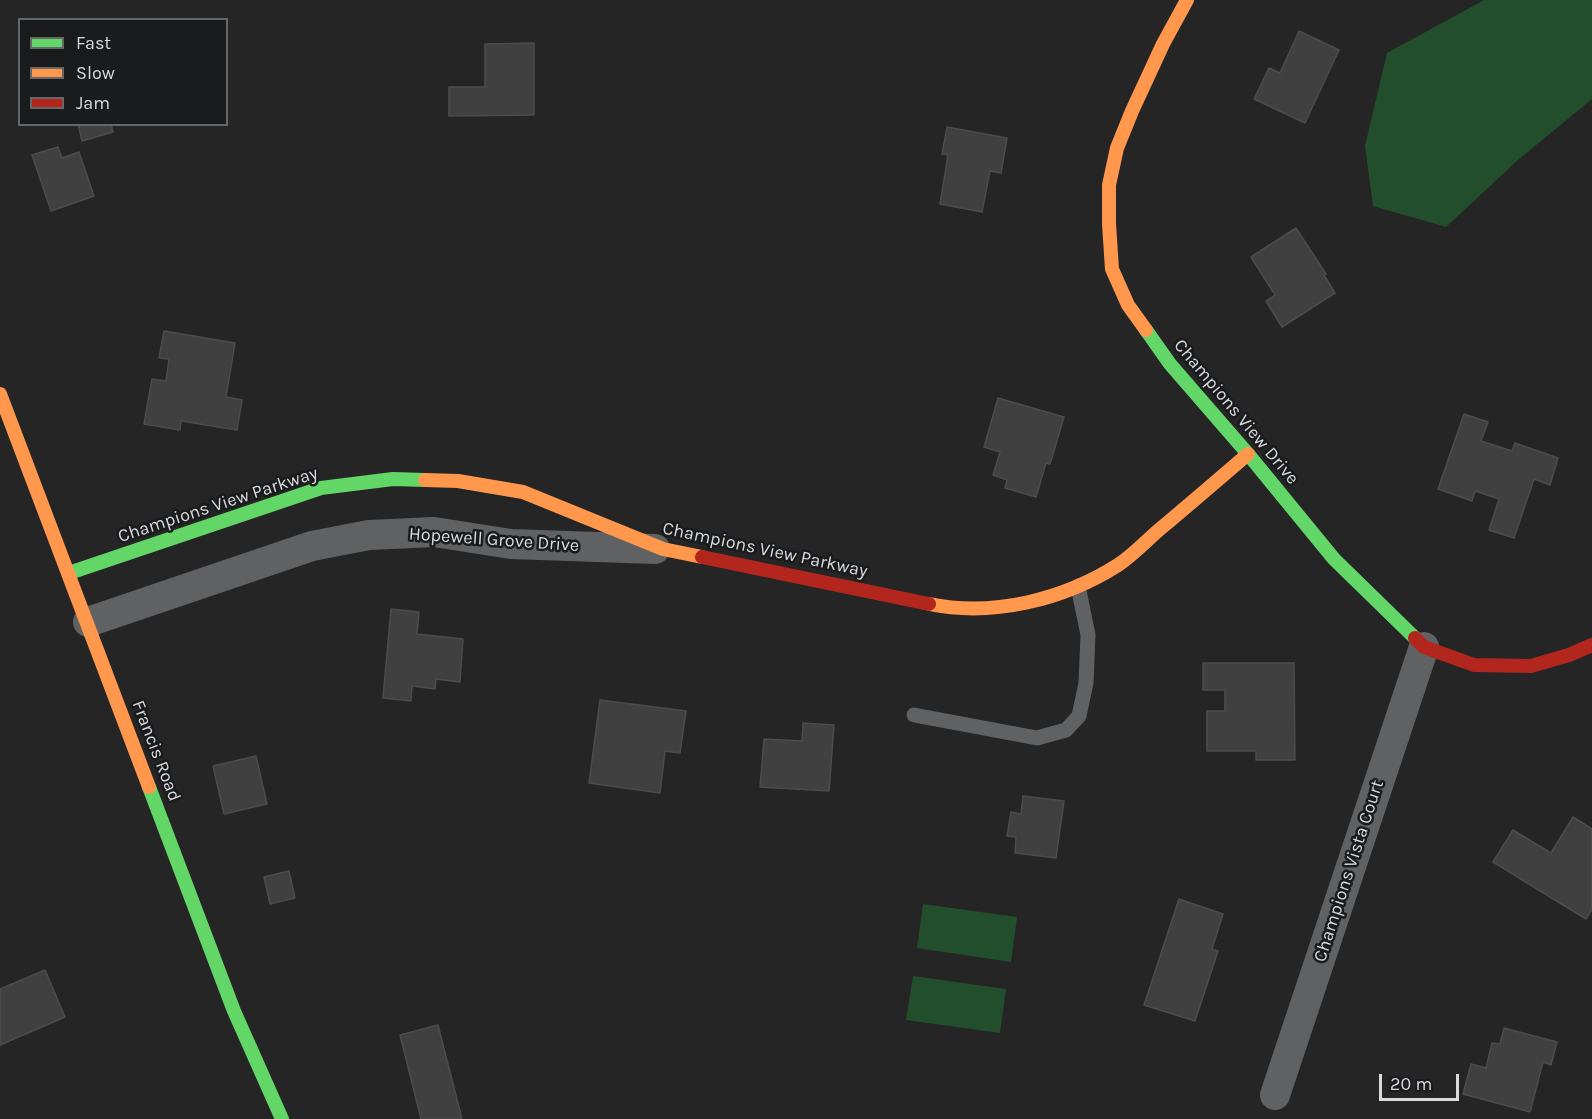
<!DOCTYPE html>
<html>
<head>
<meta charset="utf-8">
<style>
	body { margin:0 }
	#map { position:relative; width:1592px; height:1119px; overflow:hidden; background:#252526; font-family:Karla,sans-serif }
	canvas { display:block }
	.legend { position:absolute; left:18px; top:18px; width:210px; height:108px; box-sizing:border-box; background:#1a1b1d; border:2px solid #676769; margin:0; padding:8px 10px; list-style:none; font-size:18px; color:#dadadc }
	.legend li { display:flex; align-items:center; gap:12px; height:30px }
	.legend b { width:30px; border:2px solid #676769 }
	.scale { position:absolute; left:1379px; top:1074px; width:80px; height:27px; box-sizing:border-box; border:3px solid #dadadc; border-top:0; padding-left:8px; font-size:18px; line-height:21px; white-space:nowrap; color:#dadadc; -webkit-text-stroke:4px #1a1b1d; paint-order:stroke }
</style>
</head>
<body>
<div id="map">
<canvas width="1592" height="1119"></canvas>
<ul class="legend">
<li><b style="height:8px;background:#63d668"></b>Fast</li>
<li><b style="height:8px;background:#ff974d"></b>Slow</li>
<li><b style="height:8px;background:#b3261e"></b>Jam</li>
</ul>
<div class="scale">20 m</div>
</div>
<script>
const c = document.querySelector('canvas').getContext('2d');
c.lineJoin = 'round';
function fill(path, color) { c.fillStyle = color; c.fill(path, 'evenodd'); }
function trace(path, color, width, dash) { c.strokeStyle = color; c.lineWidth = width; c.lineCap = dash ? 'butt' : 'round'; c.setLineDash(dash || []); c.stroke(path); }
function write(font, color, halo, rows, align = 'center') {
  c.font = font + ' Karla,sans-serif'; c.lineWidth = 5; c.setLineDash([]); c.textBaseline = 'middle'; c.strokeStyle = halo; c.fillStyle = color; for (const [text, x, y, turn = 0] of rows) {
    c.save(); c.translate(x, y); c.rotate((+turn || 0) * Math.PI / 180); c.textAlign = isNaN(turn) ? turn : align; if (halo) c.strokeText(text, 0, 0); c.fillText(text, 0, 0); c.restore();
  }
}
fill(new Path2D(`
	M1484,0H1592V99L1518,160L1446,227L1373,206L1365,146L1387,53Z
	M923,904L1017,917L1011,962L917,948Z
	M913,976L1006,989L1000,1033L906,1020Z`), '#224e2b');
const building = new Path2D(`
	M1299,31L1339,50L1305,123L1254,99L1269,68L1280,73Z
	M534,43V115L449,116V87H485V44Z
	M78,124H111L113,132L82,141Z
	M947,127L1007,138L1001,173L990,171L982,212L940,204L948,155L942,154Z
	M58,147L62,158L79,152L94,196L51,211L32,155Z
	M1296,228L1326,274L1324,275L1335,293L1282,327L1266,301L1275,295L1251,257Z
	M164,331L235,343L226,397L242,400L237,430L181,421L180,430L144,424L152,379L166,381L169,359L159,358Z
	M998,398L1064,417L1050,464L1046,463L1036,497L1005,488L1007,480L993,475L1000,452L984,447Z
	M1464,414L1488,422L1481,441L1512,451L1515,443L1558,458L1550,485L1534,479L1514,538L1489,530L1499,499L1475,491L1472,501L1438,489Z
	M391,609L419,612L417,634L463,639L460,682L436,679L435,689L412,686L411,701L383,698Z
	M1203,663H1294L1295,760H1256V751H1207V711H1225V690H1203Z
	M600,700L686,711L680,753L665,751L660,793L589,783Z
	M803,723L834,725L829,791L760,787L764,739L802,741Z
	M256,756L267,804L224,814L213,766Z
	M1023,796L1064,801L1056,858L1015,853L1016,837L1007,836L1011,812L1021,814Z
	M1573,817L1592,829V909L1586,919L1493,862L1513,830L1551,853Z
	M289,871L295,898L270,904L264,877Z
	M1179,899L1223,914L1212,949L1218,951L1195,1021L1144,1005Z
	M45,970L65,1017L0,1045V989Z
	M438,1025L462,1119H421L400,1035Z
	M1504,1028L1557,1042L1551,1065L1543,1062L1530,1112L1463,1094L1471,1064L1486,1068L1492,1043L1500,1044Z`);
fill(building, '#404041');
trace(building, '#4c4c4d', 1.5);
trace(new Path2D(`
	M914,715L1037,738L1066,730L1079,716L1086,683L1088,635L1078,586`), '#606162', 15);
trace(new Path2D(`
	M88,622L312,546L369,535L434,532L511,544L655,549
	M1275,1095L1424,647`), '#606162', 30);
trace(new Path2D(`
	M1146,330L1170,364L1248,454L1334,559L1415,638
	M69,573L321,488L393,479L425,480
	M149,787L234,1011L282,1119`), '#63d668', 14);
trace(new Path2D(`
	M1146,330L1128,305L1112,269L1109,224V185L1117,148L1132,111L1163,44L1187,0
	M0,394L149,787
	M425,480L458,481L523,492L663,549L702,557
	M929,604C993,617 1063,600 1118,565C1133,555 1147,540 1160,529C1190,504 1219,479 1248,454`), '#ff974d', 14);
trace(new Path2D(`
	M702,557L929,604
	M1415,638L1424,647L1474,665L1531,666L1569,655L1592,645`), '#b3261e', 14);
write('18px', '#dadadc', '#1a1b1d', [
	["Champions View Drive",1236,412,50],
	["Champions View Parkway",218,505,-18],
	["Hopewell Grove Drive",494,540,4],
	["Champions View Parkway",765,550,12],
	["Francis Road",156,751,69],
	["Champions Vista Court",1349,871,-72]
]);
</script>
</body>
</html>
